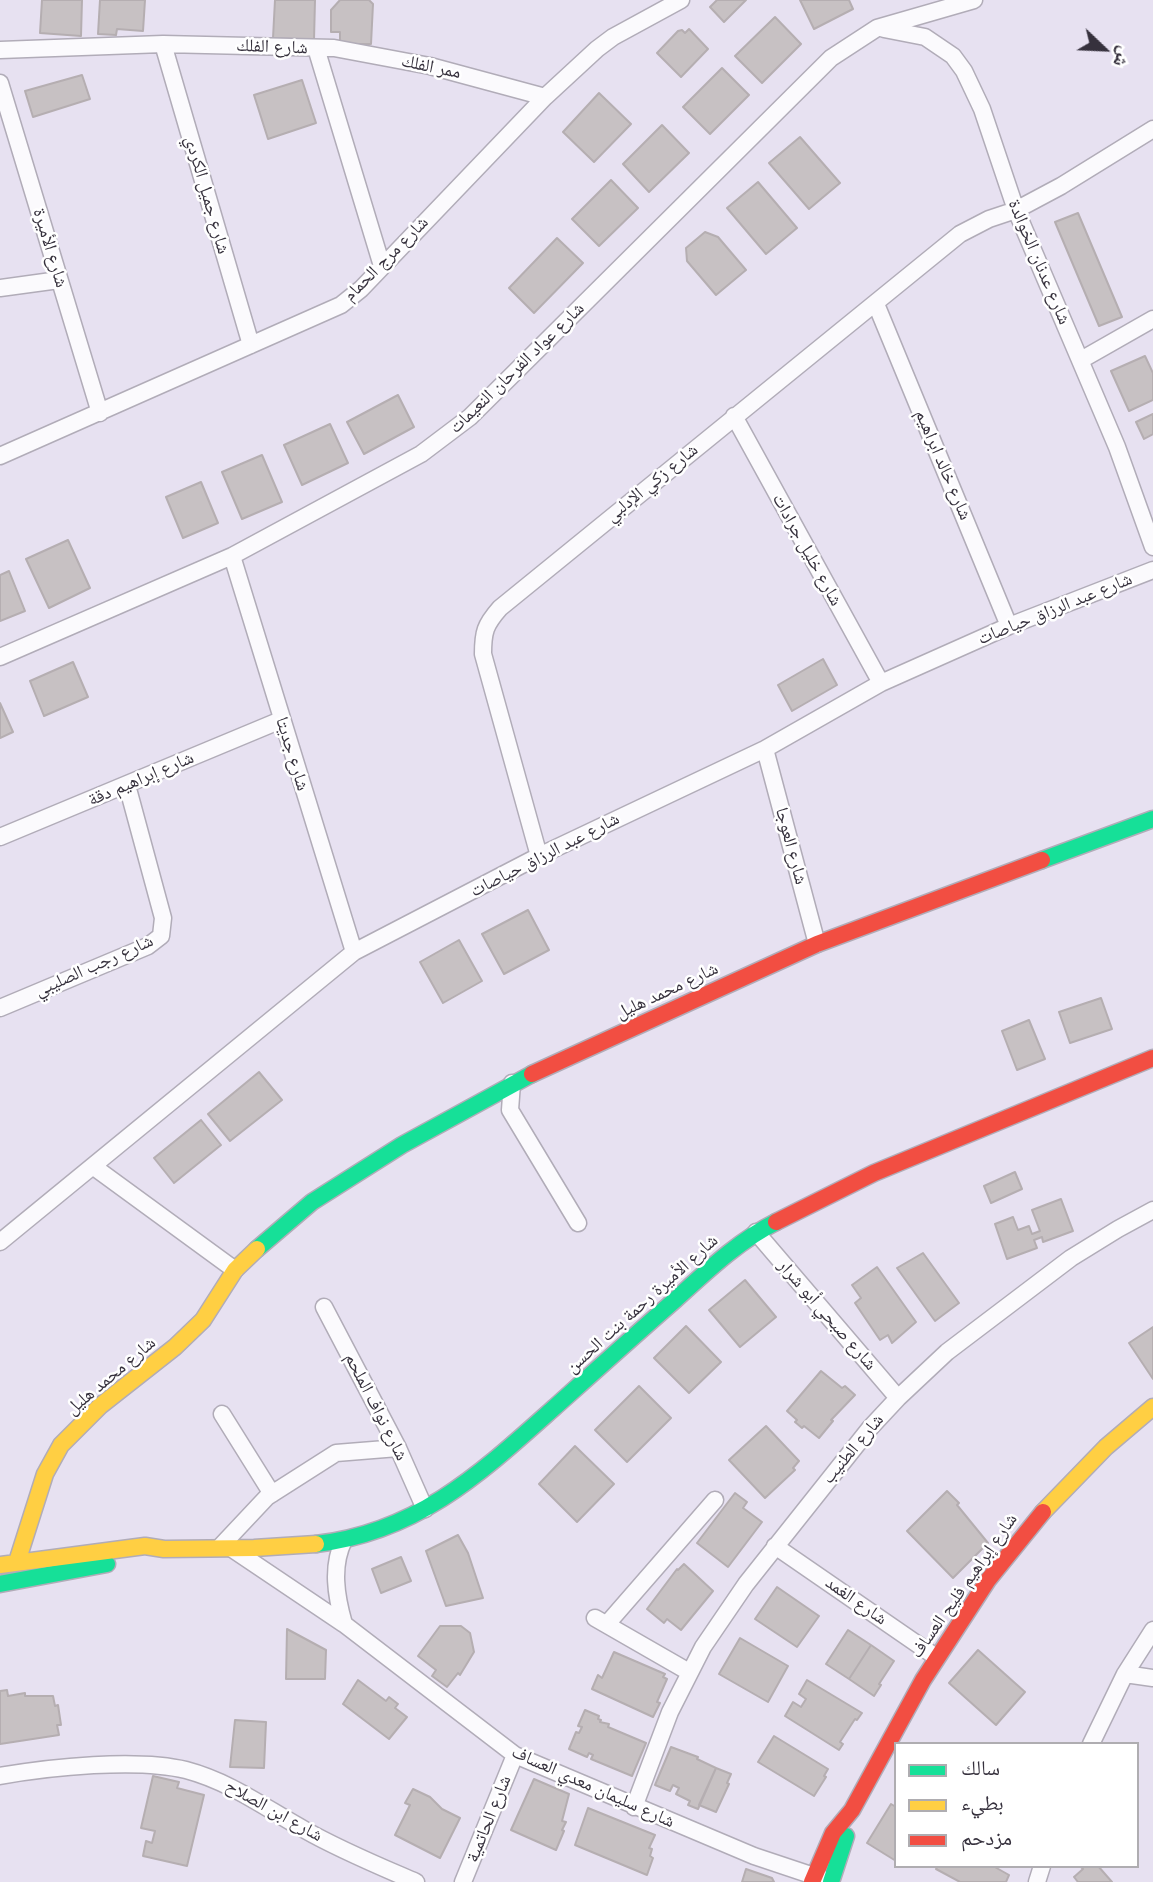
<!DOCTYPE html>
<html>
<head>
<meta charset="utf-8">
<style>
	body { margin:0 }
	#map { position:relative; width:1153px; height:1882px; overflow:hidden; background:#e7e1f1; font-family:"Open Sans","Noto Naskh Arabic",sans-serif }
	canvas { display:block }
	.legend { position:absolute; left:894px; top:1742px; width:245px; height:126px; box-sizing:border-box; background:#fff; border:2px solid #afadb1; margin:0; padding:9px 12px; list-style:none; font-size:21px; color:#36313d }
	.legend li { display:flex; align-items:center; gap:14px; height:35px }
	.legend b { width:35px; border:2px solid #afadb1 }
	.north { position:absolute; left:1069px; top:14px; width:70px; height:70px; -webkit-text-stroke:5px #fff; paint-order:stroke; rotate:113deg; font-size:19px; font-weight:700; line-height:28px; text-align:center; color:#36313d }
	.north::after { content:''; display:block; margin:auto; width:24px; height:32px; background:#36313d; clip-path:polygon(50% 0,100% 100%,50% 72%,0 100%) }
</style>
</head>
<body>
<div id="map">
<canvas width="1153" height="1882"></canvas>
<ul class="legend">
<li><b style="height:9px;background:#16e098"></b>سالك</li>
<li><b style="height:9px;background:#ffcf43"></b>بطيء</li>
<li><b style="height:9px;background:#f24e42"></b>مزدحم</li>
</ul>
<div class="north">ش</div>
</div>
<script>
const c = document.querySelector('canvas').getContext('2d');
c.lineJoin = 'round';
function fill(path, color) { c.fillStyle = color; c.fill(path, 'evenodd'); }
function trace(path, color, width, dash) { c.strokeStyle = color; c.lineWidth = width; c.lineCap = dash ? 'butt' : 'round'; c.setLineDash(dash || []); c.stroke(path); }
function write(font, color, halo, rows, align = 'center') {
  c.font = font + ' "Open Sans","Noto Naskh Arabic",sans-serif'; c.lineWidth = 5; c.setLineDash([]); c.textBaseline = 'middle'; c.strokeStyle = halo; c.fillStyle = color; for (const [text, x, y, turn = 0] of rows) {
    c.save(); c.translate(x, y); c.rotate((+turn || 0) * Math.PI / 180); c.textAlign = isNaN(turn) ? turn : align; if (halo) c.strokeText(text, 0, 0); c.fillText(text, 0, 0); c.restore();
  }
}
const building = new Path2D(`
	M42,0H82L81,36L40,33Z
	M100,0H145L143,31L117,29L116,35L98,34Z
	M275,0H315L314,40L273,38Z
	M340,0H369L373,4L371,44H340V32H331V10Z
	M717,0H746L724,22L710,7Z
	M800,0H849L853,9L814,29Z
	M775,17L801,44L762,83L735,56Z
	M689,29L708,49L681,77L657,53L678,31L682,30L685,33Z
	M722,68L749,95L710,134L683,107Z
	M82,75L90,99L33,117L25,91Z
	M302,80L316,123L268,139L254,95Z
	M599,93L631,124L594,162L563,132Z
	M662,125L689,153L649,192L623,164Z
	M800,137L840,183L809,209L769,163Z
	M611,180L638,208L599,246L572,219Z
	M758,182L797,228L766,254L727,208Z
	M1078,213L1122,317L1099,326L1055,222Z
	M705,232L718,237L746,270L716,295L687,261L686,248Z
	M557,238L583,263L534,313L509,288Z
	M1145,356L1153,373V400L1129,411L1111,371Z
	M398,395L414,427L364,454L347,422Z
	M1153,414V434L1144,439L1136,422Z
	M330,424L348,463L302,485L284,445Z
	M262,455L282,502L242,519L222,472Z
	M201,482L218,523L183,538L166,497Z
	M68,540L90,588L49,608L26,559Z
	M9,571L25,611L0,621V575Z
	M823,659L837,685L792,711L778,685Z
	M73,662L88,697L44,716L30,681Z
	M0,703L13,732L0,738Z
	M528,910L549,950L504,974L482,934Z
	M459,940L482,981L443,1003L420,962Z
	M1101,998L1112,1029L1070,1043L1059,1012Z
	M1029,1020L1045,1059L1017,1070L1002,1031Z
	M259,1072L282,1100L230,1141L208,1114Z
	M201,1120L221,1145L174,1183L154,1158Z
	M1015,1172L1022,1189L991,1203L984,1186Z
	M1061,1199L1073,1231L1043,1242L1042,1237L1034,1240L1037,1248L1007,1259L995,1224L1013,1217L1018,1230L1029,1226L1032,1234L1040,1231L1032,1210Z
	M923,1253L959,1303L935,1321L897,1268Z
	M877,1267L916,1322L892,1343L888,1335L880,1340L855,1303L861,1298L852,1285Z
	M745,1280L776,1317L740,1347L709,1310Z
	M686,1326L721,1362L689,1393L654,1358Z
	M1153,1327V1379L1129,1343Z
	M821,1371L842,1388L845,1386L855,1395L831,1420L833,1421L819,1438L804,1426L802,1428L795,1422L797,1420L787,1411Z
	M639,1386L671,1418L627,1462L595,1430Z
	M766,1426L799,1461L793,1468L795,1470L765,1498L729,1460Z
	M575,1446L614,1484L577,1522L539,1484Z
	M947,1491L959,1503L957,1505L988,1543L953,1578L907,1531Z
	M735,1493L747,1502L743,1508L762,1522L728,1567L697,1543Z
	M458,1535L468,1553L483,1598L446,1606L426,1551Z
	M401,1557L411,1581L381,1593L372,1569Z
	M684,1564L713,1591L681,1630L667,1619L664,1623L647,1609L677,1569L678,1570Z
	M777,1587L819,1616L797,1647L755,1619Z
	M440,1626H461L470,1633L474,1652L460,1675L458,1673L447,1687L432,1676L436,1670L418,1656Z
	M287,1629L326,1650L325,1679H286Z
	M848,1630L871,1645L849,1679L826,1664Z
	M740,1638L788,1666L768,1702L719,1674Z
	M871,1645L894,1661L879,1684L881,1685L874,1696L849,1679Z
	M978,1650L1025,1692L996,1725L949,1683Z
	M614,1652L665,1674L663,1677L667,1679L657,1702L660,1703L653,1717L592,1689L598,1675L602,1678Z
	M358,1680L386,1701L389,1697L398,1704L395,1708L407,1717L389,1739L343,1704Z
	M807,1680L862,1713L857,1720L855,1719L840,1742L843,1744L839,1750L785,1716L793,1702L801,1707L806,1699L799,1694Z
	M7,1690L8,1696L25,1693V1696H53L55,1706L58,1705L61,1725H57L59,1735L0,1744V1691Z
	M585,1710L599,1716L598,1719L601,1720L600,1722L609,1724L608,1727L646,1743L632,1776L591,1759L593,1755L589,1753L587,1757L569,1749L576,1732L579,1733L582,1727L578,1726Z
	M235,1720L266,1722L264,1768L230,1767Z
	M774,1736L828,1769L824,1776L826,1777L814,1796L758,1762Z
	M671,1747L698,1757L697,1759L716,1768L698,1809L688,1805L690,1801L676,1794L679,1788L673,1785L670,1791L655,1785Z
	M716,1768L731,1774L727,1783L729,1784L716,1812L699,1805Z
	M153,1776L179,1782L177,1788L204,1795L187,1866L143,1856L146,1841L152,1843L155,1831L141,1828Z
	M534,1779L569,1794L562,1821L566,1822L562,1830L564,1831L556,1850L511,1830Z
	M413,1789L430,1797L442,1809L460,1818L440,1858L395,1835L410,1805L405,1803Z
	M891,1804L896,1807V1861L867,1843Z
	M588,1808L655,1835L649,1848L652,1849L650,1856L653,1858L647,1875L575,1845Z
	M938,1866H993L1009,1875L1006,1882H960L936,1869Z
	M1080,1866H1098L1112,1882H1078L1074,1877L1083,1869Z
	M746,1869L772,1878L774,1882H742Z`);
fill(building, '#c7c1c3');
trace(building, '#b5aeb1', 2);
const street = new Path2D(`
	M884,29L925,37L953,56L964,71L982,109L1016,210L1117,447L1153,547
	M163,44L251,345
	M316,48L382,266
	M0,50L163,44L334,48L430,66L545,97
	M0,83L100,413
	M0,288L59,280
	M876,304L1009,626
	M1081,360L1153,319
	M734,416L881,683
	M0,456L341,305L361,289L545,97L597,49L613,37L681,0
	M232,556L354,952
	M0,657L232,556L421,454L470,417L831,58L877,28L974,0
	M765,749L817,944
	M0,837L281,720
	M539,856L483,654C483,632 485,625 500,608L960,234L989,219L1016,210L1061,186L1153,129
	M0,1008L148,946L161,936L163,918L127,785
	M512,1083L510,1110L578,1223
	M94,1167L235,1270
	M756,1232L898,1398
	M0,1242L354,952L539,856L765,749L881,683L1009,626L1153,570
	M324,1307L398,1448L425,1509
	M222,1414L272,1494
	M775,1546L936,1657
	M220,1547L267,1497L336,1453L398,1448
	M231,1548L344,1624L515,1755L754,1856L823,1879
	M595,1618L689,1672
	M344,1624C336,1596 331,1566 344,1540
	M607,1624L715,1500
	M1125,1674L1153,1678
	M1091,1744L1125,1674L1153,1630
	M0,1776C50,1767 137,1758 186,1770C231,1782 265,1808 305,1830C340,1850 379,1866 416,1882
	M634,1807L670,1712L703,1647L746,1584L870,1428L898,1398L947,1352L1071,1258L1118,1229L1153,1210
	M463,1882L515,1755
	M1037,1882L1042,1866`);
const fast = new Path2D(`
	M1042,860L1153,819
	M257,1249L312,1202L402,1145L532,1074
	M316,1544C419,1532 482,1472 556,1406C595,1371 635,1335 675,1300C706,1272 738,1241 776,1222
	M0,1584L107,1564
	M831,1882L846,1836`);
const slow = new Path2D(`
	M1043,1512L1106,1447L1153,1407
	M17,1562L45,1474L61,1445L100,1406L175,1347L203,1320L235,1270L257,1249
	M0,1565L145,1546L164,1549L254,1548L316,1544`);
const jam = new Path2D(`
	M532,1074L817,944L1042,860
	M776,1222L874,1173L1153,1058
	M812,1882L833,1833L852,1810L923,1680L988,1580L1043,1512`);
trace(street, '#b1acb8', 19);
trace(fast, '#b1acb8', 19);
trace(slow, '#b1acb8', 19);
trace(jam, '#b1acb8', 19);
trace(street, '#fbfafd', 16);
trace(fast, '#16e098', 16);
trace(slow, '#ffcf43', 16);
trace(jam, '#f24e42', 16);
write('18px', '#36313d', '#fff', [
	["شارع الفلك",272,47,2],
	["ممر الفلك",431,67,12],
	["شارع جميل الكردي",207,195,74],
	["شارع الأميرة",50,248,73],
	["شارع مرج الحمام",386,259,-45],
	["شارع عدنان الخوالدة",1039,262,67],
	["شارع عواد الفرحان النعيمات",517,368,-44],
	["شارع خالد ابراهيم",943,465,67],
	["شارع زكي الإدلبي",652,483,-39],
	["شارع خليل جرادات",807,550,61],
	["شارع عبد الرزاق حياصات",1055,609,-22],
	["شارع جديتا",292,754,73],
	["شارع إبراهيم دقة",141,779,-23],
	["شارع العوجا",791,846,75],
	["شارع عبد الرزاق حياصات",545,855,-27],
	["شارع رجب الصليبي",94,966,-24],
	["شارع محمد هليل",667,991,-25],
	["شارع الأميرة رحمة بنت الحسن",642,1304,-42],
	["شارع صبحي أبو شرار",827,1315,49],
	["شارع محمد هليل",111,1376,-40],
	["شارع نواف الملحم",376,1407,63],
	["شارع الطنيب",853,1449,-50],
	["شارع إبراهيم فليح العساف",964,1586,-55],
	["شارع الغمد",856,1601,35],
	["شارع سليمان معدي العساف",593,1787,24],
	["شارع ابن الصلاح",274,1811,29],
	["شارع الحاتمية",489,1819,-68]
]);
</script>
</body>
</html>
